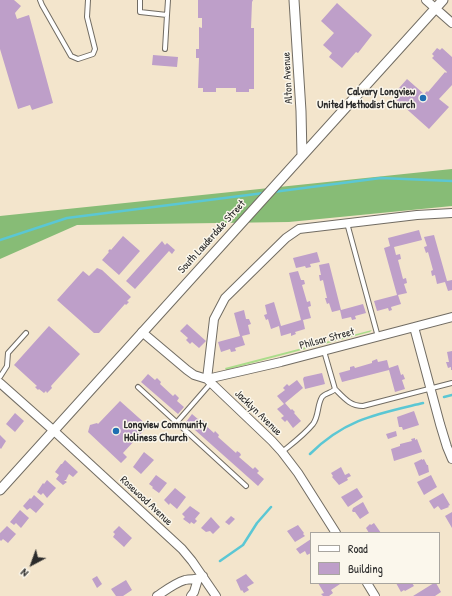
<!DOCTYPE html>
<html>
<head>
<meta charset="utf-8">
<style>
	body { margin:0 }
	#map { position:relative; width:452px; height:596px; overflow:hidden; background:#f3e5cc; font-family:"Patrick Hand",sans-serif }
	canvas { display:block }
	.legend { position:absolute; left:310px; top:532px; width:130px; height:52px; box-sizing:border-box; background:#fbf7ec; border:1px solid #a8a59f; margin:0; padding:5px 7px; list-style:none; font-size:12px; color:#2b2b2b }
	.legend li { display:flex; align-items:center; gap:8px; height:20px }
	.legend b { width:20px; border:1px solid #a8a59f }
	.north { position:absolute; left:12px; top:544px; width:40px; height:40px; -webkit-text-stroke:3px #fbf7ec; paint-order:stroke; rotate:221deg; font-size:11px; font-weight:700; line-height:16px; text-align:center; color:#2b2b2b }
	.north::after { content:''; display:block; margin:auto; width:14px; height:18px; background:#2b2b2b; clip-path:polygon(50% 0,100% 100%,50% 72%,0 100%) }
</style>
</head>
<body>
<div id="map">
<canvas width="452" height="596"></canvas>
<ul class="legend">
<li><b style="height:5px;background:#fff"></b>Road</li>
<li><b style="height:11px;background:#be9fc9"></b>Building</li>
</ul>
<div class="north">N</div>
</div>
<script>
const c = document.querySelector('canvas').getContext('2d');
c.lineJoin = 'round';
function fill(path, color) { c.fillStyle = color; c.fill(path, 'evenodd'); }
function trace(path, color, width, dash) { c.strokeStyle = color; c.lineWidth = width; c.lineCap = dash ? 'butt' : 'round'; c.setLineDash(dash || []); c.stroke(path); }
function write(font, color, halo, rows, align = 'center') {
  c.font = font + ' "Patrick Hand",sans-serif'; c.lineWidth = 3; c.setLineDash([]); c.textBaseline = 'middle'; c.strokeStyle = halo; c.fillStyle = color; for (const [text, x, y, turn = 0] of rows) {
    c.save(); c.translate(x, y); c.rotate((+turn || 0) * Math.PI / 180); c.textAlign = isNaN(turn) ? turn : align; if (halo) c.strokeText(text, 0, 0); c.fillText(text, 0, 0); c.restore();
  }
}
fill(new Path2D(`
	M372,330L370,332L226,370L225,368Z`), '#aadc8a');
fill(new Path2D(`
	M452,169V206L289,222L77,225L0,259V216Z`), '#87bc76');
trace(new Path2D(`
	M273,192L381,178L452,181
	M0,240L67,218L264,193
	M444,397L452,395
	M310,454C345,419 377,414 423,403
	M220,561L243,545L257,523L271,507`), '#5bc7d4', 2.5);
fill(new Path2D(`
	M0,0H14L21,6L15,13L17,19L29,15L53,103L32,110L30,105L18,109L0,49Z
	M198,0H253L252,2L251,28H254V89H249V92H236V88H216V92H203V88H198L199,58H196V49H199V27L202,28V18H198Z
	M337,3L372,35L358,53L356,52L342,68L329,57L332,53L323,45L334,33L321,21Z
	M437,48L440,50L442,48L452,57V85L439,99L449,107L429,129L392,96L407,79L424,94L427,91L428,92L445,72L446,73L447,72L432,58L434,56L432,54Z
	M153,55L178,57L177,67L152,65Z
	M419,230L422,240L394,247L396,255L400,254L401,259L398,260L403,279L406,278L407,283L404,284L407,293L398,295L401,304L391,307L392,310L389,311L388,308L377,311L374,301L397,295L384,248L390,246L388,238Z
	M434,235L447,281L452,280V290L448,291L445,282L437,284L435,275L432,276L431,271L433,270L428,252L426,253L424,247L427,246L424,237Z
	M123,236L140,251L119,275L102,260L109,252L108,251L110,249L111,250Z
	M162,241L165,245L167,243L175,250L172,254L169,251L135,289L126,281Z
	M317,252L320,262L310,264L311,267L306,268L305,266L296,268L293,258Z
	M329,263L341,310L363,304L366,313L355,316L356,319L352,320L351,317L342,319L340,310L332,312L329,303L327,304L325,298H327L323,280L320,281L319,275H321L319,265Z
	M97,268L102,270L131,297L127,301L129,302L126,305L125,304L99,333H94L57,300L83,271L89,276Z
	M298,271L301,280H304L305,284L302,285L307,302L310,301L311,306L308,307L311,318L303,320L305,329L295,332L296,334L291,336V333L281,336L279,326L271,329L268,319L266,320L264,315L267,314L265,305L274,302L281,326L301,320L289,273Z
	M244,310L246,319H249L251,324L248,325L250,334L242,336L245,345L235,348L236,351L231,352L230,349L221,352L218,342L240,336L234,313Z
	M187,324L206,341L199,348L192,342L190,344L186,340L188,338L180,331Z
	M49,326L80,354L51,386L52,388L47,393L46,391L44,393L39,389L38,390L35,387L37,386L14,365Z
	M452,351V370H451V367L448,368L446,362H449L447,352Z
	M377,359L378,362L387,360L389,368L398,365L401,375L403,374L405,379L402,380L405,389L395,392L389,370L342,382L339,373L350,370V367L354,366L355,368L372,363V361Z
	M322,373L325,384L305,389L303,379L304,377Z
	M148,374L155,380L157,378L161,382L160,384L173,396L175,394L179,398L177,401L184,407L178,414L141,382Z
	M297,380L303,388L285,403L291,410L292,409L295,412L294,413L301,421L293,428L287,420L285,422L281,418L284,416L277,409L284,404L277,396L285,390L283,388L287,384L289,386Z
	M120,401L148,426L123,453L127,457L121,463L88,432L90,425L97,423L98,424Z
	M414,411L419,425L403,430L402,427H399L397,417Z
	M15,413L24,421L15,432L6,424Z
	M192,414L199,420L201,419L205,422L204,424L214,433L215,431L219,435L218,437L236,453L237,451L240,453L241,455L239,457L253,469L255,467L259,471L257,473L264,479L258,486L186,422Z
	M396,431L397,436L388,439L386,434Z
	M0,435L6,441L1,449L0,448Z
	M415,438V440L417,439L422,452L394,461L391,449L400,446V444L412,441L411,439Z
	M144,452L154,460L141,474L133,467Z
	M422,459V460L424,459L427,465H428L429,472L419,476L414,463Z
	M65,460L78,472L73,477L69,474L66,480H64L67,482L63,485L56,479L59,475L55,472L61,464H62Z
	M341,467L345,475L349,473L351,476L347,478L348,480L339,485L332,477L333,476L331,473Z
	M156,475L167,483L159,493L152,488L153,487L149,484Z
	M431,475L437,487L424,495L417,482Z
	M47,480L56,488L47,498L43,493L41,495L37,492L43,483L44,484Z
	M175,488L186,497L177,509L170,503L169,505L164,500Z
	M357,488L363,497L348,507L341,497Z
	M443,493L450,505L448,506L449,507L441,510L438,506L434,509L429,501Z
	M34,495L44,504L36,513L30,508L27,510L23,506L30,498L31,499Z
	M363,502L369,513L360,519L355,512H353L352,511L353,508Z
	M190,506L200,513L195,519L197,521L194,524L191,522L190,524L183,519L185,517L182,514Z
	M20,510L29,518L21,528L16,523L14,525L10,522Z
	M452,512V528L445,516Z
	M231,516L235,519L229,525L225,522Z
	M211,517L220,527L213,534L210,531L206,532L201,528Z
	M374,523L381,533H369L366,528L370,524L371,525Z
	M298,525L304,533L303,534L305,536L295,542L287,531Z
	M7,526L16,534L8,543L3,539L1,541L0,540V533Z
	M119,526L132,538L124,547L113,537L115,534L113,532Z
	M311,539V553L307,555L305,551L300,554L296,549Z
	M246,574L254,583L247,587L249,590L244,593L242,590L241,591L236,580Z
	M97,576L102,584L97,588L92,579Z
	M126,580L132,590L123,596H116L111,589Z
	M318,583H339L340,584L331,590L333,593L329,596H323L321,594L324,593Z
	M396,583H412L414,586L405,591L404,590L401,592Z
	M434,583H436L441,592L435,596H413Z`), '#be9fc9');
const service = new Path2D(`
	M40,0L42,5L71,56L78,59L93,54L95,49L87,17L88,0
	M140,0V12L167,15L168,0
	M165,49L167,15
	M347,223L378,337
	M0,377L7,366L8,353L26,333
	M138,387L246,486
	M335,389C344,398 350,406 363,406L452,383
	M177,422L211,383
	M282,452C293,443 304,435 313,424C319,416 317,405 322,397C325,393 332,393 335,389L324,351`);
const minor = new Path2D(`
	M426,0L452,23
	M452,213L417,215L299,229L286,238L225,298L214,319L207,379L281,362L452,317
	M414,327L440,424L447,447L452,459
	M142,332L187,370L194,375L207,379L272,441L282,452L298,473L336,533
	M0,383L53,430L182,549L192,561L216,596
	M367,583L375,596
	M157,596C166,590 175,583 185,580C193,578 196,581 203,576
	M191,596L194,592L198,579`);
const tertiary = new Path2D(`
	M294,0L301,111L302,156
	M0,490L443,0`);
trace(service, '#716c63', 6);
trace(minor, '#716c63', 10);
trace(tertiary, '#716c63', 11);
trace(service, '#fff', 4);
trace(minor, '#fff', 8);
trace(tertiary, '#fff', 9);
for (const [x, y, r, color] of [
	[423,98,4,"#1f6fb2"],
	[116,431,4,"#1f6fb2"]
]) { const dot = new Path2D(); dot.arc(x, y, r, 0, 2 * Math.PI); c.fillStyle = color; c.fill(dot); trace(dot, '#fbf7ec', 1.5); }
write('11px', '#2b2b2b', '#fbf7ec', [
	["Alton Avenue",288,78,-93],
	["South Lauderdale Street",212,237,-48],
	["Philsar Street",327,339,-15],
	["Jacklyn Avenue",258,413,44],
	["Rosewood Avenue",146,501,43]
]);
write('bold 11px', '#2b2b2b', '#fbf7ec', [
	["Calvary Longview",415,92],
	["United Methodist Church",415,105],
	["Longview Community",124,425,"left"],
	["Holiness Church",124,438,"left"]
], 'right');
</script>
</body>
</html>
